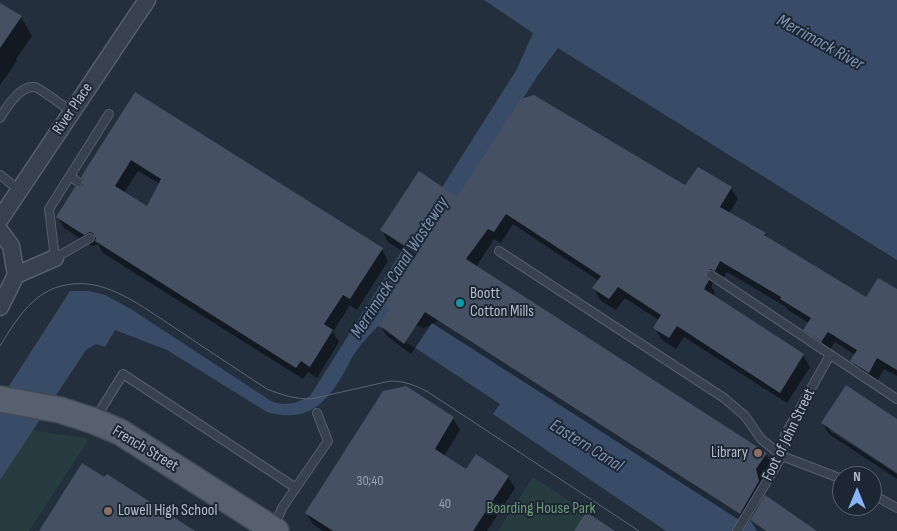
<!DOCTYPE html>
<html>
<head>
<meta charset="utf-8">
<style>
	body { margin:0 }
	#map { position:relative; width:897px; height:531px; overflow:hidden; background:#242f3e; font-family:"Sofia Sans Condensed",sans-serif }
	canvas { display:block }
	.north { position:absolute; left:832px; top:466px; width:50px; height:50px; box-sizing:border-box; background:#1d2633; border:1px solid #59626f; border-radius:50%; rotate:0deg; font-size:14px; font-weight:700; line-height:20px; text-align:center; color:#b4bcc9 }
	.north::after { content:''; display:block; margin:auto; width:18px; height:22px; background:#8ab4f8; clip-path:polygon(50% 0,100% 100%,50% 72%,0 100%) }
</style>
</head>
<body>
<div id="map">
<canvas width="897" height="531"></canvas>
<div class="north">N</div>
</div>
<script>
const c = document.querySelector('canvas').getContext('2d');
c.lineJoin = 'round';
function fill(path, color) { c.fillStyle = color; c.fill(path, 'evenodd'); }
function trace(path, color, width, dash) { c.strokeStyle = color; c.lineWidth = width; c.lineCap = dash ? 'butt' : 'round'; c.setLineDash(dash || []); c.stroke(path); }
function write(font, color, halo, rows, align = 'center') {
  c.font = font + ' "Sofia Sans Condensed",sans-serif'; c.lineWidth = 4; c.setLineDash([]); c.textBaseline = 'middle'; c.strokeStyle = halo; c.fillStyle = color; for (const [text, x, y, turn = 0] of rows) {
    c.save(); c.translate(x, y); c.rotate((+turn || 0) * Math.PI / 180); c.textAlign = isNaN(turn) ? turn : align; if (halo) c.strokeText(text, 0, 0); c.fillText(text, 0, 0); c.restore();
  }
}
fill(new Path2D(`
	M0,425L89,439L29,531H0Z
	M533,477L615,531H498Z`), '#263c3f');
fill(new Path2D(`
	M484,0H897V260L558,48L538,75L389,307L393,318L424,328L439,320L766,531H666L493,414L500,404L417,349L378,326C371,334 363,341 357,350C350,359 346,371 339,381C321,409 302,422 267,412L167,350L115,330L105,347L96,344L86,350L0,480V400L70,291H89L105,295L131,309L271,401C285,407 297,403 310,396L517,69L533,33Z`), '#394c67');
fill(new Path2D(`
	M0,5L21,17L32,36L16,59L17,61L0,85Z
	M136,94L382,249L388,261L357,310L350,305L333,332L339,342L317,378L308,372L303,379L103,253L98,244L92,246L64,228L58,217L84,186ZM138,171L160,184L148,208L124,193Z
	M685,187L731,188L738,199L729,213L765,234L767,238L867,299L897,291V376L884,369L876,383L859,373L852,361L855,355L835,342L828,352L811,341L805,330L809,323L788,310L786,307L727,272L721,282L718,280L712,284V288L715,293L713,296L803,355L810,367L787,403L684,337L676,349L661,339L655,328L660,321L625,298L616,310L600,300L594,288L599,281L513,224L501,243L494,239L476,267L766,454L772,466L761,481L764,493L758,505L815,531H757L750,519L747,525L432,323L411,354L387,336L380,325L390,310L415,259L388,242L382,230L457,198Z
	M406,387L453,418L460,430L444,456L466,471L476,456L508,477L515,488L487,531H323L313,524L306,513Z
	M897,420V471L830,428V431L897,474V479L829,434L822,423Z`), '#0007');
fill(new Path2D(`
	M0,3L22,16L0,48Z
	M135,92L383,248L350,299L343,295L324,324L333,330L310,367L301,361L296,368L95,241L96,238L93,233L90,232L84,235L56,217L75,187H80L83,185V180L81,177ZM131,160L161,179L147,206L115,186Z
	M534,95L685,185L698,167L732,187L720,207L766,233L764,235L866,297L878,278L897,289V370L877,358L869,373L850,361L857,350L828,332L821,342L803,330L811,318L780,299L781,297L720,261L715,271L711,269L707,272L706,277L709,280L704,289L804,354L780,393L677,326L669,338L653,328L661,315L618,287L609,299L592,288L601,276L506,214L494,232L488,229L466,259L767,453L756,469L759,481L740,514L425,312L404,344L379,325L389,310L385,303L417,254L380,230L419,171L457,197L521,99Z
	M846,385L897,419V473L821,423Z
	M406,386L454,417L435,449L466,469L476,454L509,476L473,531H333L305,513L383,391Z
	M82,463L104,477L107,474L195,531H39Z
	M765,495L817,531H766L750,520Z
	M586,512L615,531H574Z`), '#455162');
const lane = new Path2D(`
	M0,118C6,108 20,85 35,87C41,89 65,107 72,112
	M0,175L19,190
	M70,176L78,182
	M90,238L55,258L49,209L109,114
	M499,251L724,398L745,416L761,439L782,456L842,479
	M711,275L897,399
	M95,419L123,374L296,488
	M872,494L897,508
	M275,525L282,508L328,441L317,413
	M737,531L782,456L785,435L830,355`);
const street = new Path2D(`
	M0,219L147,0
	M0,231L11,246L16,275L0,307
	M16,275L55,258`);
const primary = new Path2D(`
	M0,399L60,410L94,421L120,432L276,531`);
trace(lane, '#565f6c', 10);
trace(street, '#565f6c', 19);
trace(primary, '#414a57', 28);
trace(lane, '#38414e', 8);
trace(street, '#38414e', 16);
trace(primary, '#56606e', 25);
trace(new Path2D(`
	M0,346C13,325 27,301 50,290C65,283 83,282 99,286C125,293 149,311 172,326C203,347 235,368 267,389C282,395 295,399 311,399L390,381C404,381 415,385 428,392L639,531`), '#5a6575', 1);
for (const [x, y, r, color] of [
	[460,303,5,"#0f9aa8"],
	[758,453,5,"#8d6e63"],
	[108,511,5,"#8d6e63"]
]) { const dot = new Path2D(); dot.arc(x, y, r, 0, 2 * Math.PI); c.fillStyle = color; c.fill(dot); trace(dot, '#1d2633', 2); }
write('14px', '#98a1af', null, [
	["30;40",370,481],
	["40",445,504]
]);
write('16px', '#b4bcc9', '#1d2633', [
	["River Place",73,109,-56],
	["Foot of John Street",789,435,-64],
	["French Street",145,449,31]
]);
write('16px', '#b4bcc9', '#1d2633', [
	["Boott",470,294],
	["Cotton Mills",470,312],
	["Library",748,453,"right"],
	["Lowell High School",118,511]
], 'left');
write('16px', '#6b9a76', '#1d2633', [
	["Boarding House Park",541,509]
]);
write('italic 18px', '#7c92b1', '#1d2633', [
	["Merrimack River",820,43,29],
	["Merrimack Canal Wasteway",400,268,-57],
	["Eastern Canal",586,446,32]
]);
</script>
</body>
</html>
